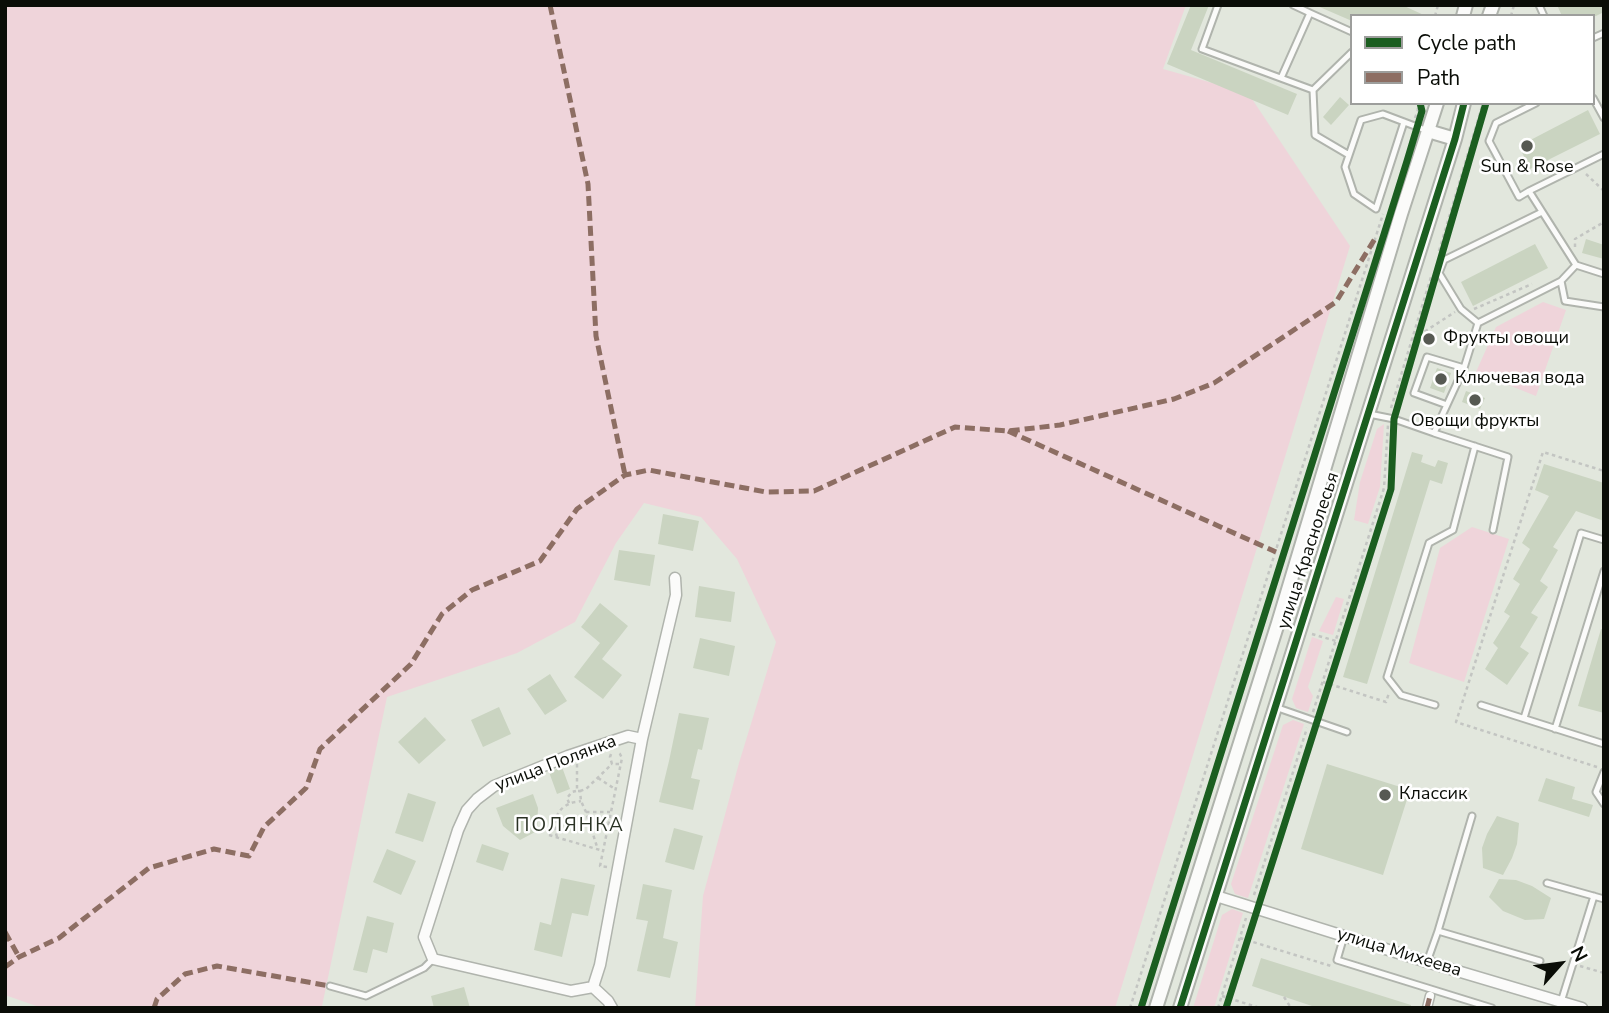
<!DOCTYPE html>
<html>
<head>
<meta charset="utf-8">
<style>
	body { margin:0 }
	#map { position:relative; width:1609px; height:1013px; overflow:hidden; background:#e2e7dd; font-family:"Nunito Sans",sans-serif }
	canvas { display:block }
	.frame { position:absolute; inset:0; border:7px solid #0a0d07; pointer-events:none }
	.legend { position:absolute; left:1350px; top:14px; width:245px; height:91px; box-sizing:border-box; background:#fff; border:2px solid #9d9e9c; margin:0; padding:9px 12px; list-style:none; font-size:21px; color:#0a0d07 }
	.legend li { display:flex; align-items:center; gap:14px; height:35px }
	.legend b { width:35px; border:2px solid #9d9e9c }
	.north { position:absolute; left:1525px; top:929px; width:70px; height:70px; -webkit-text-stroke:5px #fff; paint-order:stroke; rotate:62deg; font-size:19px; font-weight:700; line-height:28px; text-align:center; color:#0a0d07 }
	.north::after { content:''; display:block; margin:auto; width:24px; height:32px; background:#0a0d07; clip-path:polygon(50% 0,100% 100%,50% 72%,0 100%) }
</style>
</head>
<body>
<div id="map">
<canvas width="1609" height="1013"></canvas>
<div class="frame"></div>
<ul class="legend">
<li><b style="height:9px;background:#1b5e20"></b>Cycle path</li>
<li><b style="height:9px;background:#8d6e63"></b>Path</li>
</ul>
<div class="north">N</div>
</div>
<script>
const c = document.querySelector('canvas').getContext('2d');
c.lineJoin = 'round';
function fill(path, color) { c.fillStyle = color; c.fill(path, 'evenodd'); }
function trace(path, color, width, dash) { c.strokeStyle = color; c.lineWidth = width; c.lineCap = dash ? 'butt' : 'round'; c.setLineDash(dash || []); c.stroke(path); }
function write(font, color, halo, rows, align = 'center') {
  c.font = font + ' "Nunito Sans",sans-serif'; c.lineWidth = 5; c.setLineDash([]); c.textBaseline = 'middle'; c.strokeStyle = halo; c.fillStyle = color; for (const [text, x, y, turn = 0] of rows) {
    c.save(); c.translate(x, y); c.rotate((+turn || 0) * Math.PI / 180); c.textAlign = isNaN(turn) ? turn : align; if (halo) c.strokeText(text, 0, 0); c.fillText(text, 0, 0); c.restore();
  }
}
fill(new Path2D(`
	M5,5H1186L1163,69L1248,93L1350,246L1115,1008H695L703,896L739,763L776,642L737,559L701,517L644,503L616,543L575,622L517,653L387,697L322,1006L326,1008H42L5,995Z
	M1543,302L1566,310L1536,396L1476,372L1496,327Z
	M1384,424L1380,487L1368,524L1354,520L1360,482L1377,429Z
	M1472,527L1509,539L1464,682L1409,663L1440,548Z
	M1336,597L1344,599L1333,635L1319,631Z
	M1312,637L1323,641L1308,687L1313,696L1308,712L1296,708L1292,699Z
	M1293,720L1304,724L1248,898L1235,894L1231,884L1283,725Z
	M1232,909L1243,913L1214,1008H1193L1222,915Z`), '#efd4da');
fill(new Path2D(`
	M1191,5H1209L1191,50L1297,94L1288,115L1167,64Z
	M1315,5H1402L1426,16H1352V21Z
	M1557,5H1604V12L1596,16H1562Z
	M1340,97L1349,105L1331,125L1323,117Z
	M1588,110L1600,134L1530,169L1519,146Z
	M1586,239L1604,245V259L1582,253Z
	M1535,244L1548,268L1473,306L1461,282Z
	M1437,368L1451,373L1444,393L1430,388Z
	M1466,391L1485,398L1480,409L1462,402Z
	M1412,452L1423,455L1421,462L1435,467L1438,460L1448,463L1442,484L1430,480L1367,684L1343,677Z
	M1544,464L1604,483V521L1576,511L1553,547L1558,550L1540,581L1548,587L1531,613L1538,617L1520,647L1529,653L1507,685L1485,669L1498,648L1493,643L1510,616L1504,612L1520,584L1513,579L1530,549L1522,543L1549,496L1535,490Z
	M663,514L699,521L693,551L658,544Z
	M619,550L655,555L650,586L614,580Z
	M699,586L735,592L731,622L695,617Z
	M600,603L628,626L602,659L622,675L603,699L574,677L600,643L581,627Z
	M1601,629L1604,630V713L1578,706Z
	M700,638L735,646L729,676L693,668Z
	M550,674L567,701L545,715L527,689Z
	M499,707L511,734L483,747L471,720Z
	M679,713L709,718L702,750L698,749L691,778L700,780L693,810L659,802L669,761Z
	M425,717L446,740L419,764L398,742Z
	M1327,764L1410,790L1383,875L1301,849Z
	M562,767L570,789L557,794L549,772Z
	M1546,778L1575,787L1572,799L1593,805L1589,817L1538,801Z
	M408,793L436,802L423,842L395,833Z
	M533,794L538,808L537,831L520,840L503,826L496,808Z
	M1497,816L1519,823L1517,844L1512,858L1503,875L1483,868L1482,848L1487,834Z
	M674,828L703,836L694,870L665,862Z
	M482,844L509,853L503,871L476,862Z
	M387,849L416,861L401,895L373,882Z
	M561,878L595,885L588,916L572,913L562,957L534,950L540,922L551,925Z
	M1499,879L1516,880L1532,886L1551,898L1544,919L1525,920L1503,911L1489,897Z
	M643,884L672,890L663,938L678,942L670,978L637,971L648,921L636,919Z
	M367,916L394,923L387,953L373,949L367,973L353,970Z
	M1261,958L1411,1005V1008H1318L1252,986Z
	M464,987L470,1008H434L431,996Z`), '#cad4c1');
const service = new Path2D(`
	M1218,5L1202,49L1313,90
	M1293,5L1310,13
	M1539,5L1544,16
	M1593,38L1604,33
	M1281,78L1310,13L1352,32
	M1593,98L1604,118
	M1536,103L1496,123L1489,141L1519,197L1529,191L1576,265
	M1404,122L1376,209L1354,194L1345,167L1361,120L1383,114L1428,131
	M1349,155L1315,135L1313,90L1352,52
	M1529,191L1604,154
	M1561,281L1565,301L1604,307
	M1478,323L1461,309L1439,273L1444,260L1542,212
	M1447,405L1414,393L1427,357L1464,368
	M1369,414L1394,419L1434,433L1508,457L1493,530
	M1434,433L1464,368L1478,323L1561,281L1576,265L1604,274
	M1435,705L1401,695L1387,677L1429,543L1453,530L1475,446
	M1481,705L1604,744
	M1275,707L1347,732
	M1524,718L1581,533L1604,540
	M1555,729L1604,571
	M1604,772L1596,792L1604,804
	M1547,883L1604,899
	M1438,931L1472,816
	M1344,936L1337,960L1492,1008
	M1427,962L1438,931L1540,961
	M330,986L366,996L424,968L433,959
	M1561,1002L1594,896`);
const pedestrian = new Path2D(`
	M1427,1008L1430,996`);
const minor = new Path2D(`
	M1216,896L1427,962L1582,1008
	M593,987L571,991L433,959L424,937L458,830L467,810L477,799L494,786L568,756L628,736L642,739
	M612,1008L608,1001L593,987L600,965L642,739L676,595L675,578`);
const tertiary = new Path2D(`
	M1463,16L1466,5
	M1489,16L1493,5
	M1428,131L1455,139
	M1156,1008L1278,623L1401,214L1437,103
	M1180,1008L1455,139L1464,103`);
trace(service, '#b0b4ad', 9);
trace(pedestrian, '#b0b4ad', 11);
trace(minor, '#b0b4ad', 13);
trace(tertiary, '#b0b4ad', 16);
trace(new Path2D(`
	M1435,16L1438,5
	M1511,16L1514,5
	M1415,118L1418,110L1416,103
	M1586,174L1604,191
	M1575,247V239L1604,222
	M1439,251L1483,103
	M1474,309L1532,284
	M1413,339L1455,312
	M1391,408L1431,277
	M1312,634L1336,641
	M1323,682L1386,702L1389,693
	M1313,712L1384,488L1388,425
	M611,754L610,757L612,764H619
	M577,764V791H580L581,801L586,812L598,850
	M1597,767L1456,722L1543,452L1604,471
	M598,778L615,789
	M580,791L586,789L612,764
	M569,803L567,798L572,792L576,791
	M586,812H610
	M549,835L600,850
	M557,837C553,824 555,810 569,804C572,802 577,802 581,801
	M607,867L600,866L622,758L620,754L617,752
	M1254,895L1307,728
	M1240,938L1331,966
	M1580,966L1604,973
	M1222,996L1260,1008
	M1284,997L1291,1008
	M1130,1008L1383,214
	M1218,1008L1246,918`), '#c3c5c2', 2.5, [3.5, 3.5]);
trace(service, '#fbfbfa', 5);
trace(pedestrian, '#fbfbfa', 8);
trace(minor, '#fbfbfa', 10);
trace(tertiary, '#fbfbfa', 12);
trace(new Path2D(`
	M550,5L588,184L596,336L625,475
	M1008,431L1276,552
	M5,932L19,957
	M5,967L19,957L59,938L149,868L214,849L249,856L264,827L306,788L320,749L411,664L442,614L472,590L540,561L577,509L625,475L649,470L766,492L814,491L955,427L1008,431L1060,425L1174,399L1214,383L1336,302L1376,237
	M154,1008L157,999L185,974L217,966L330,986
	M1427,1008L1430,996`), '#8d6e63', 5, [10, 5]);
trace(new Path2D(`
	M1141,1008L1407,161L1422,111L1420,103
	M1180,1008L1455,139L1464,103
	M1226,1008L1391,489L1394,419L1486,103`), '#1b5e20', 7);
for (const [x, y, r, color] of [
	[1527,146,7,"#565952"],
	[1429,339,7,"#565952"],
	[1441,379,7,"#565952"],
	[1475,400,7,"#565952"],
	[1385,795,7,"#565952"]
]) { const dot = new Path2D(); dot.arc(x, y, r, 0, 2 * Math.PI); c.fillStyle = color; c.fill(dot); trace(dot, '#fff', 2.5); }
write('18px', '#0a0d07', '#fff', [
	["Sun & Rose",1527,168,"center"],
	["Фрукты овощи",1443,339],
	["Ключевая вода",1455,379],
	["Овощи фрукты",1475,422,"center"],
	["Классик",1399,795]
], 'left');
write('18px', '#0a0d07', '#fff', [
	["улица Краснолесья",1309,551,-72],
	["улица Полянка",556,764,-21],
	["улица Михеева",1399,953,17]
]);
c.letterSpacing = '2px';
write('19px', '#2a3224', '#fff', [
	["ПОЛЯНКА",570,826]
]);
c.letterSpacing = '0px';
</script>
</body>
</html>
